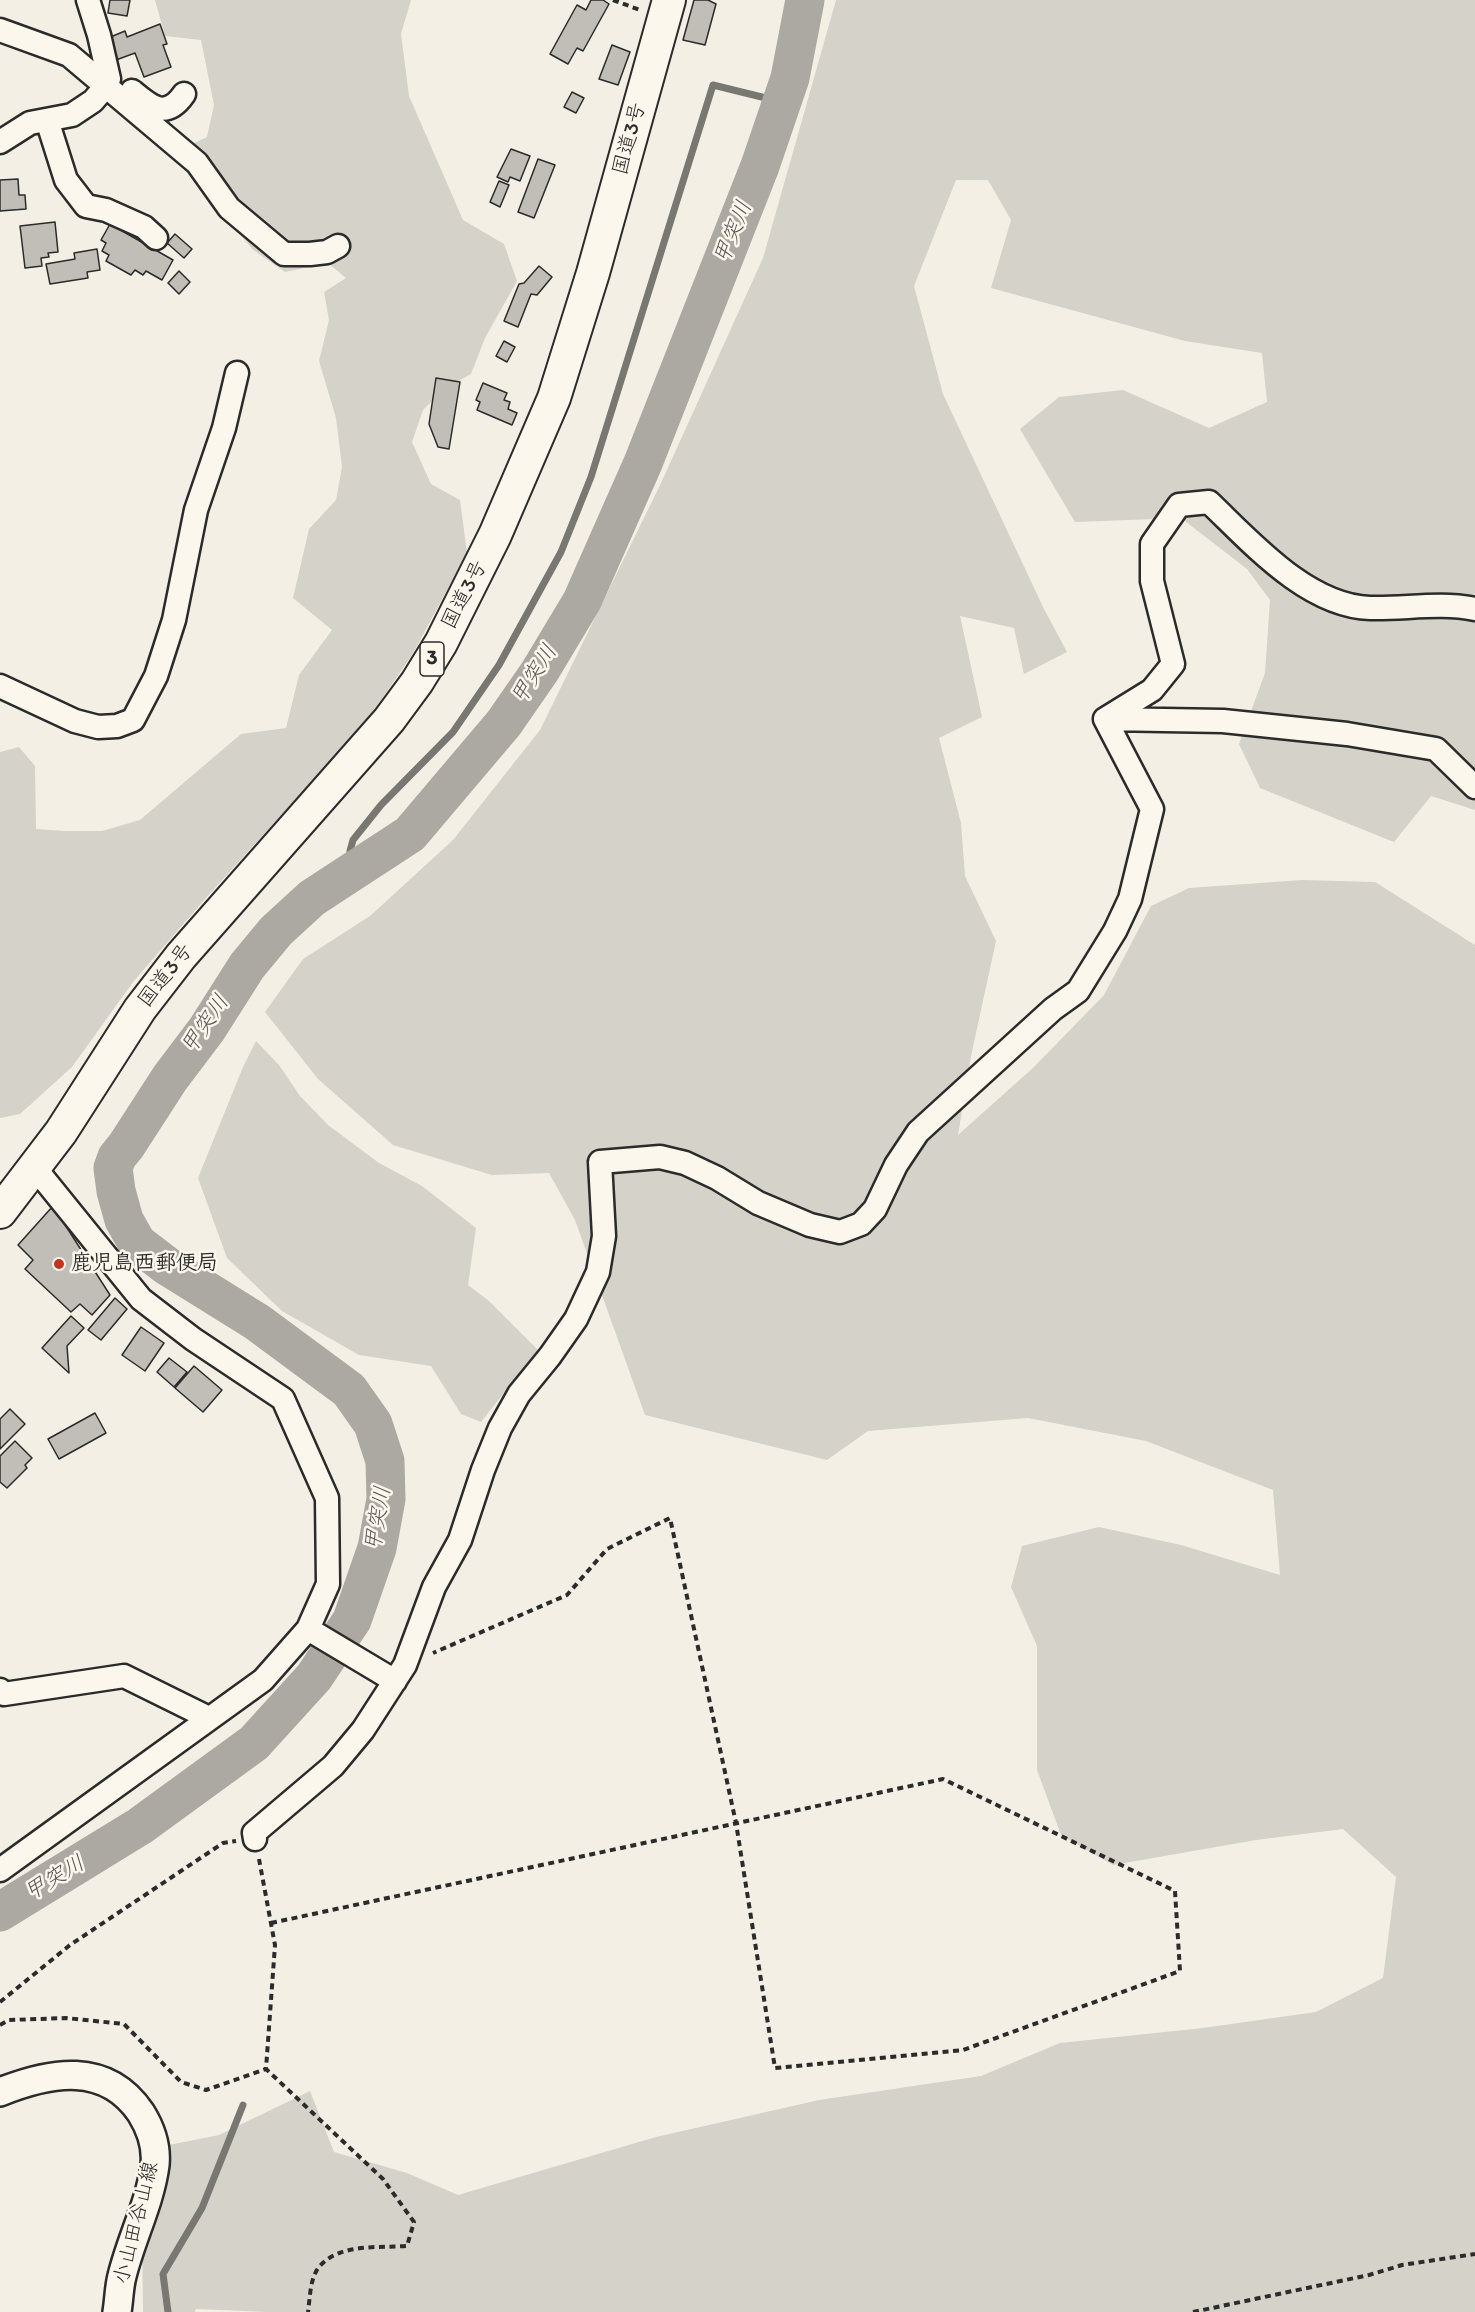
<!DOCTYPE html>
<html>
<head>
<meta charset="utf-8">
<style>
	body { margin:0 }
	canvas { display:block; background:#f3efe4 }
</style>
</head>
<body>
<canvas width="1475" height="2312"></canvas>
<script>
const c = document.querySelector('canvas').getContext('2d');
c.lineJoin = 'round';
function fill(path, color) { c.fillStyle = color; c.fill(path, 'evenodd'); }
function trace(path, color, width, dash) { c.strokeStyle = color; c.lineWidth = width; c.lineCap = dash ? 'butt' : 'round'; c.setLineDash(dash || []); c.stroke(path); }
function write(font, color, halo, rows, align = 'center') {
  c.font = font + ' Itim,"Klee One",sans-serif'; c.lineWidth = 5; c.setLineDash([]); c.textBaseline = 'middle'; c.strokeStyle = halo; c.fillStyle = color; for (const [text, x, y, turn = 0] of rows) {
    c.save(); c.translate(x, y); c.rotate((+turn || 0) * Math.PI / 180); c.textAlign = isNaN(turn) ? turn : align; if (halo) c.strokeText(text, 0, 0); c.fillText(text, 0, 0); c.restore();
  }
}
fill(new Path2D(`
	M155,0H411L401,34L409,96L463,220L504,244L517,281L485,338L471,374L444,389L423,410L412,442L431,484L460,500L467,553L412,655L368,719L205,899L133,982L72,1067L20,1114L0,1118V752L19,747L35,766L36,829L64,831H102L140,820L241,734L286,728L299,675L332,630L293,598L309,529L336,500L342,467L336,418L319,361L329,320L324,292L346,278L328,263L285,272L252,249L175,152L207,137L214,105L201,40L165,36Z
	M836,0H1475V810L1431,796L1394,842L1260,788L1239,744L1265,673L1270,600L1247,569L1181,518L1075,522L1020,429L1059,397L1123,390L1209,428L1267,402L1262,353L1185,341L991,288L1011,220L988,180H956L914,286L943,394L1044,609L1067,652L1024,674L1014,628L960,616L982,717L939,738L961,823L965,876L996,941L971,1056L958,1135L1034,1067L1104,995L1151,906L1189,888L1302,880L1375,882L1475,945V2312H268L196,2309L195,2312H143L141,2153L169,2145L219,2135L310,2091L334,2152L407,2173L458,2195L656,2137L819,2100L981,2076L1060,2043L1203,2028L1316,2012L1383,1978L1396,1877L1343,1829L1256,1840L1113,1865L1061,1835L1037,1770V1646L1011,1587L1022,1546L1099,1527L1181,1545L1280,1575L1273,1490L1146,1441L1028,1418L868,1431L827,1460L645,1415L575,1220L549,1173L492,1175L393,1145L318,1079L265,1012L303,959L370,916L453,840L540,730L661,483L763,258Z
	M256,1041L279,1065L300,1096L328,1125L379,1163L422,1186L476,1228L468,1285L489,1301L538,1350L481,1422L461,1414L431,1366L359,1355L282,1311L227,1258L198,1178L243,1067Z`), '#d5d2c9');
trace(new Path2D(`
	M353,873L350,851L353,840L381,805L453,732L499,665L561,552L591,477L713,85L782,102
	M168,2312L163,2274L202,2208L243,2105`), '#787772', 7);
trace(new Path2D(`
	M0,1912L140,1826L254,1743L314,1677L352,1620L377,1548L386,1499L385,1461L373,1424L349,1390L257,1322L167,1266L137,1243L124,1220L116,1191L113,1168L117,1157L126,1146L170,1078L207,1029L247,966L276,931L312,898L410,834L504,723L540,671L582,601L643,463L760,166L790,78L805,0`), '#aca9a2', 39);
const building = new Path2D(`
	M110,0H130L127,16L108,13Z
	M591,0H603L609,4L583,51L577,48L568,64L550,54L577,5L586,10Z
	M694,0H708L716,4L705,45L683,40Z
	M160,24L167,44L163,45L171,67L144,77L135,53L116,60L108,38L125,31L127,37Z
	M612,45L630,52L618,85L599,79Z
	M572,92L584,98L576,113L564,107Z
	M511,149L530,156L520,181L510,177L508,182L497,177Z
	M538,159L555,165L534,218L518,212Z
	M18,179L19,195H25L26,209L0,211V180Z
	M499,181L509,185L500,207L490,202Z
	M55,222L58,252L48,253L49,257L41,258L42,266L25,268L20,226Z
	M110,224L173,260L162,280L146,271L143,275L135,270L131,275L106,261L109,255L102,251L106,243L101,240Z
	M175,234L192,249L184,258L167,243Z
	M97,249L100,270L87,272L88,278L50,284L46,264L75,259L74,253Z
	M539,266L552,277L537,295L531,294L518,327L504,321L519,284L524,283Z
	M179,271L190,282L179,294L168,283Z
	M504,341L515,347L507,362L496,356Z
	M436,378L460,382L449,449L438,447L429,424Z
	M483,383L507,393L504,400L510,402L508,409L517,413L512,425L477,410L480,402L476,400Z
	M53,1206L110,1295L92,1315L80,1304L71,1312L25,1269L33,1260L18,1245Z
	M115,1298L127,1309L101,1340L88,1330Z
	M71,1316L84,1328L67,1346L69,1373L42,1348Z
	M141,1327L164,1343L145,1371L122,1355Z
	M169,1358L187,1372L174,1387L157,1372Z
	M194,1366L222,1390L203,1412L175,1388Z
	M10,1409L25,1424L0,1449V1419Z
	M95,1413L106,1433L59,1459L48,1439Z
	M15,1441L32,1458L25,1465L27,1468L7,1488L0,1482V1456Z`);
fill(building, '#c0beb6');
trace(building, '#2b2b2b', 1.5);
const minor = new Path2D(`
	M0,30L69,55L197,163L229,208L284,254H310L327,252L338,246
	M132,91C151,107 166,120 184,94
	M47,120L66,180L86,206L106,210L144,227L156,238
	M0,142L30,123L72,115L93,101L106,86L109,79L99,35L88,0
	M0,686L75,721L98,727L117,726L133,720L156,676L174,620L196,510L224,428L237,373
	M1105,719L1152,690L1173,664L1152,581V544L1179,505L1209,502C1251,542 1307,606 1370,608C1405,609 1440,602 1475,609
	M1105,719L1223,721L1347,734L1436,749L1475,787
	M308,1629L395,1681
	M0,1690L4,1694L124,1676L209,1718
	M255,1839L254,1833L333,1766L363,1730L405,1665L434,1587L460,1540L483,1470L500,1428L519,1394L550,1356L576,1319L598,1272L604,1236L600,1162L660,1157L685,1163L717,1178L758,1203L810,1225L840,1232L861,1224L875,1209L896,1165L918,1132L1053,1009L1078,991L1115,931L1130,899L1152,809L1105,719
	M0,1870L263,1680L308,1629L328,1584L327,1498L283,1399L193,1339L141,1299L35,1168`);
const major = new Path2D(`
	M0,2092C50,2072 106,2061 141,2113C151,2129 157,2145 155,2165C150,2203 131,2239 122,2276C119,2287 119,2300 117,2312`);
const highway = new Path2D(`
	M0,1212L61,1132L140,1009L181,956L389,720L417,682L441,643L495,535L554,398L593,273L669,0`);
trace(minor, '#2b2b2b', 27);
trace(major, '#2b2b2b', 32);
trace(highway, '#2b2b2b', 36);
trace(new Path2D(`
	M613,0L640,10
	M259,1859L275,1945L266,2069L383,2179L414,2222L407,2246C379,2248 339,2243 319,2267C310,2278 310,2298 308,2312
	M271,1923L943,1779L1175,1891L1180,1971L963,2050L775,2068L736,1823L670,1518L607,1549L567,1595L433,1653
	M0,2002L70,1945L223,1843L236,1841
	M0,2025L9,2020L66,2018L124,2024L181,2082L206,2090L266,2069
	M1193,2312L1369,2275L1402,2265L1475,2254`), '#2b2b2b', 4, [6, 4.5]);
trace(minor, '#fbf7ec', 22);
trace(major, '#fbf7ec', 27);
trace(highway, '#fbf7ec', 32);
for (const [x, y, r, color] of [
	[59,1264,6,"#c8321e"]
]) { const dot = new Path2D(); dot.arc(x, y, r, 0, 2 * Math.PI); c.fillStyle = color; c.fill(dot); trace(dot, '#fbf7ec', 2); }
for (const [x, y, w] of [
	[432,659,24]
]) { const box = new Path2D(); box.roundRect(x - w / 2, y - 17, w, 34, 4.5); c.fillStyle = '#fbf7ec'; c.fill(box); trace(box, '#2b2b2b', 1.5); }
write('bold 20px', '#2b2b2b', null, [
	["3",432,659]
]);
write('21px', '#2b2b2b', '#fbf7ec', [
	["国道3号",630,139,-75],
	["国道3号",465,595,-63],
	["国道3号",166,976,-52],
	["小山田谷山線",137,2223,-76]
]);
write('bold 21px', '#2b2b2b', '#fbf7ec', [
	["鹿児島西郵便局",71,1264]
], 'left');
write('italic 22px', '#585755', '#fbf7ec', [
	["甲突川",734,233,-68],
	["甲突川",535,675,-58],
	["甲突川",206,1025,-56],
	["甲突川",379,1519,-81],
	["甲突川",55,1879,-31]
]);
</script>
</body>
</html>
